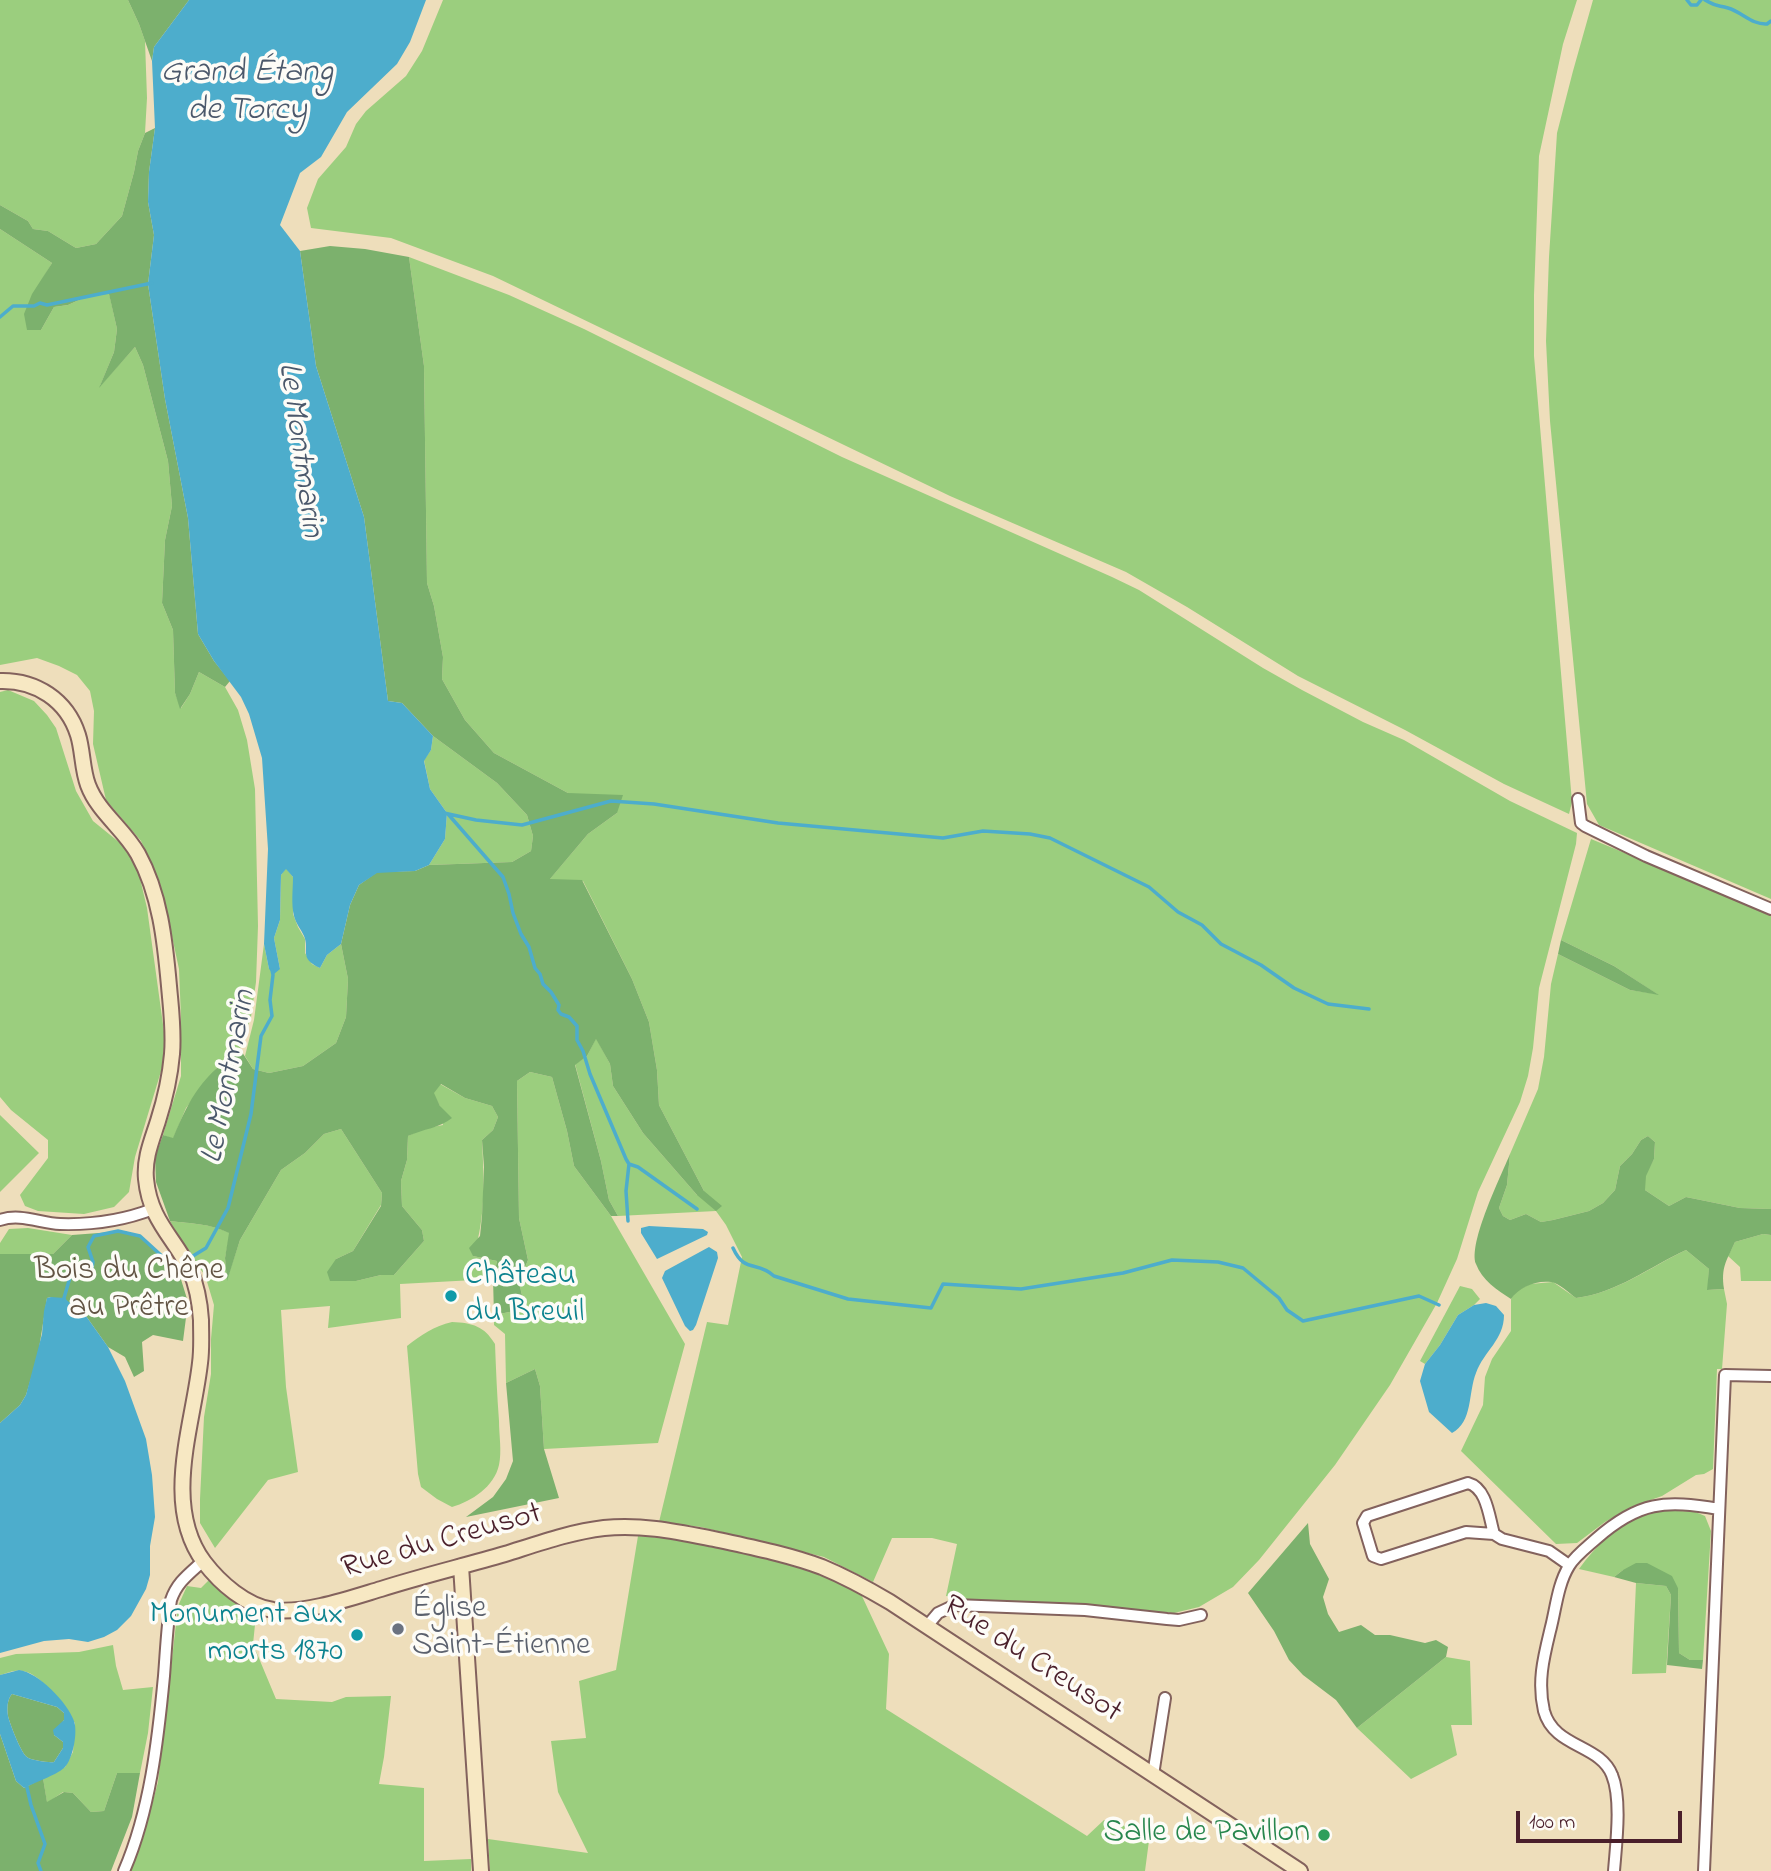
<!DOCTYPE html>
<html>
<head>
<meta charset="utf-8">
<style>
	body { margin:0 }
	#map { position:relative; width:1771px; height:1871px; overflow:hidden; background:#eedebb; font-family:"Indie Flower",sans-serif }
	canvas { display:block }
	.scale { position:absolute; left:1516px; top:1811px; width:166px; height:32px; box-sizing:border-box; border:4px solid #4a1f2b; border-top:0; padding-left:9px; font-size:21px; line-height:24px; white-space:nowrap; color:#4a1f2b; -webkit-text-stroke:5px #fdfcf7; paint-order:stroke }
</style>
</head>
<body>
<div id="map">
<canvas width="1771" height="1871"></canvas>
<div class="scale">100 m</div>
</div>
<script>
const c = document.querySelector('canvas').getContext('2d');
c.lineJoin = 'round';
function fill(path, color) { c.fillStyle = color; c.fill(path, 'evenodd'); }
function trace(path, color, width, dash) { c.strokeStyle = color; c.lineWidth = width; c.lineCap = dash ? 'butt' : 'round'; c.setLineDash(dash || []); c.stroke(path); }
function write(font, color, halo, rows, align = 'center') {
  c.font = font + ' "Indie Flower",sans-serif'; c.lineWidth = 7; c.setLineDash([]); c.textBaseline = 'middle'; c.strokeStyle = halo; c.fillStyle = color; for (const [text, x, y, turn = 0] of rows) {
    c.save(); c.translate(x, y); c.rotate((+turn || 0) * Math.PI / 180); c.textAlign = isNaN(turn) ? turn : align; if (halo) c.strokeText(text, 0, 0); c.fillText(text, 0, 0); c.restore();
  }
}
fill(new Path2D(`
	M0,0H128L139,24L145,41L147,98L145,133L138,151L134,172L122,216L96,244L76,248L48,231L33,229L28,221L0,205Z
	M443,0H1577L1563,44L1539,156L1534,295V356L1572,802L1569,814L1504,784L1405,730L1298,676L1187,607L1126,572L950,496L493,276L391,238L311,228L307,208L318,179L346,147L356,124L366,111L406,76L422,51Z
	M1593,0H1771V899L1599,825L1587,804L1550,421L1546,341L1549,257L1557,133L1573,71Z
	M0,229L52,263L43,278L41,330L54,307L68,305L90,295L109,293L117,329L114,352L100,386L135,347L143,365L168,461L172,506L165,540L162,603L173,630L175,693L181,708L190,694L199,672L225,687L238,710L247,740L255,789L258,926L256,982L251,1017L240,1049L219,1065L186,1108L173,1139L163,1135L181,1076V1018L179,969L167,913L155,872L141,841L106,800L93,744L94,711L90,691L77,675L59,666L37,658L0,665Z
	M409,257L509,295L584,329L842,457L1112,577L1139,590L1263,668L1302,690L1363,722L1404,740L1510,801L1577,833L1576,844L1539,988L1533,1048L1528,1076L1520,1102L1478,1192L1457,1259L1437,1303L1390,1385L1335,1465L1259,1560L1233,1587L1199,1607L1174,1613L963,1599L946,1596L957,1544L932,1538H892L873,1582L824,1557L701,1527L659,1522L707,1322L728,1325L742,1257L726,1225L716,1211L618,1216L609,1200L601,1161L575,1064L587,1056L596,1038L610,1064L613,1086L643,1133L697,1195L704,1191L659,1105L657,1070L649,1022L632,979L583,881L549,880L588,834L617,813L568,793L494,753L465,720L442,679L443,657L434,606L427,583L424,366Z
	M8,690L34,701L47,715L56,728L76,791L93,821L125,847L138,870L147,908L165,1039L162,1068L135,1157L129,1192L114,1207L84,1214L38,1211L25,1206L20,1195L48,1158V1140L11,1110L0,1097V692Z
	M433,736L497,783L527,815L533,836L531,851L512,862L429,865L445,839L447,813L430,789L424,760L431,750Z
	M1591,839L1671,872L1771,916V1209L1740,1208L1686,1197L1669,1206L1645,1190V1176L1654,1159L1655,1142L1648,1136L1641,1140L1632,1154L1620,1166L1615,1190L1603,1203L1589,1211L1553,1220L1541,1222L1526,1214L1510,1220L1503,1216L1499,1208L1507,1185L1510,1154L1538,1089L1544,1057L1551,984L1558,954L1630,990L1657,994L1614,966L1561,940Z
	M286,868L293,877V914L298,927L305,939V953L312,964L320,968L327,955L341,944L348,979L346,1017L336,1043L303,1066L269,1073L253,1069L245,1056L254,1020L264,944L269,969H280L274,938L280,920L281,875Z
	M530,1072L552,1077L567,1131L574,1166L611,1216L685,1344L658,1443L544,1449L540,1386L535,1369L506,1383L505,1334L494,1325V1315L525,1309L519,1282L528,1260L519,1218L517,1081Z
	M440,1084L465,1098L492,1106L498,1117L493,1130L482,1140C484,1179 486,1219 473,1256L497,1261L493,1279L400,1284L401,1318L328,1328L330,1306L281,1310L286,1387L298,1472L268,1480L215,1548L200,1523V1499L204,1417L211,1374V1339L214,1305L205,1275L189,1255L170,1221C193,1224 208,1223 230,1233L225,1258L227,1279L240,1240L281,1170L305,1153L324,1134L341,1129L382,1193L381,1205L353,1251L336,1259L356,1281L381,1275H394L424,1241L422,1230L402,1206L401,1181L407,1160L408,1136L422,1129L443,1125L440,1106L433,1093Z
	M0,1115L39,1153L0,1192Z
	M28,1228L72,1235L53,1254H0V1243L9,1229Z
	M1763,1234L1771,1235V1281H1741L1740,1267L1728,1256L1735,1242Z
	M1686,1250L1709,1269L1708,1290L1724,1289L1727,1304L1722,1369H1717L1713,1469L1704,1474L1696,1475L1662,1496L1631,1507L1605,1522L1577,1543L1556,1544L1461,1451L1483,1405L1485,1377L1492,1359L1511,1331V1299L1516,1291L1530,1284L1553,1282L1576,1298C1617,1293 1650,1267 1686,1250Z
	M1460,1286L1472,1289L1480,1299L1474,1305L1458,1315L1440,1345L1425,1364L1420,1361Z
	M452,1322C473,1323 484,1326 495,1344C496,1370 497,1395 499,1421C499,1435 502,1451 499,1465C494,1487 472,1501 452,1507L437,1499L421,1487L418,1474L407,1346C421,1335 434,1326 452,1322Z
	M1693,1511L1705,1516L1711,1531L1703,1660H1690L1679,1653L1678,1588L1623,1570L1614,1577L1579,1569C1596,1546 1619,1522 1648,1513C1661,1509 1679,1512 1693,1511Z
	M638,1536L691,1540L777,1561L818,1573L861,1594L889,1654L886,1709L1087,1836L1104,1820L1150,1833L1145,1871H490L488,1839L588,1853L558,1792L551,1741L586,1738L579,1681L616,1670Z
	M209,1580L221,1591L256,1615L253,1644L276,1699L332,1702L346,1697L391,1696L384,1757L379,1784L424,1788V1861L471,1859V1871H131L143,1838L158,1782L178,1606L187,1586L201,1588Z
	M1636,1583L1666,1586L1671,1595L1666,1673L1632,1674Z
	M113,1645L116,1666L123,1690L153,1687L148,1733L140,1773H117L104,1811L91,1812L73,1793L63,1792L47,1803L43,1778L65,1767L73,1752L75,1723C63,1708 43,1674 23,1671C16,1669 7,1673 0,1675V1658L16,1654L79,1652Z
	M1446,1657L1470,1661L1472,1725H1451L1457,1755L1411,1779L1357,1728Z`), '#9bce7e');
fill(new Path2D(`
	M128,0H189L154,47L152,61L139,24Z
	M155,128L149,172L148,202L154,235L148,284L165,399L188,518L198,634L214,661L230,681L225,687L199,672L190,694L180,709L175,693L173,630L162,603L165,540L172,506L168,461L143,365L135,347L99,388L114,352L117,329L109,294L90,295L68,305L54,307L41,330H27L24,314L32,294L52,263L0,229V205L28,221L33,229L48,231L76,248L96,244L122,216L134,172L138,151L145,133Z
	M330,246L365,249L409,257L424,366L427,583L434,606L443,657L442,679L465,720L494,753L568,793L623,795L617,813L588,834L550,879L582,880L632,979L649,1022L657,1070L659,1105L704,1191L722,1206L716,1211L697,1195L643,1133L613,1086L610,1064L596,1039L587,1056L575,1065L601,1161L609,1200L618,1216H611L574,1166L567,1131L552,1077L530,1072L517,1081L519,1218L528,1260L519,1282L525,1309L494,1315L493,1279L497,1261L473,1256L469,1248L480,1236L482,1216L484,1167L482,1140L493,1130L498,1117L492,1106L465,1098L441,1084L434,1093L440,1106L452,1118C440,1128 423,1129 408,1136L407,1160L401,1181L402,1206L422,1230L424,1241L394,1275H381L356,1281H330L327,1272L336,1259L353,1251L381,1206L382,1193L341,1129L324,1134L305,1153L281,1170L240,1240L227,1281L225,1258L229,1233C208,1223 193,1224 170,1221L156,1182L155,1157L163,1135L173,1138C191,1095 202,1077 240,1049L253,1069L269,1073L303,1066L336,1043L346,1017L348,979L341,944L350,905L359,885L377,872L415,871L429,865L512,862L531,851L533,836L527,815L497,783L433,736L402,703L388,701L364,517L316,366L300,251Z
	M1561,940L1614,966L1659,995L1630,990L1558,954Z
	M1648,1136L1655,1142L1654,1159L1646,1176L1645,1190L1669,1206L1686,1197L1740,1208L1771,1209V1235L1763,1234L1735,1242C1726,1262 1721,1267 1724,1289L1707,1290L1709,1269L1686,1250C1649,1267 1617,1293 1576,1298C1569,1293 1559,1283 1551,1282C1536,1280 1519,1287 1511,1299C1497,1290 1482,1280 1476,1264C1468,1243 1501,1176 1510,1154L1507,1185L1499,1208L1503,1216L1510,1220L1526,1214L1541,1222L1553,1220L1589,1211L1603,1203L1615,1190L1620,1166L1632,1154L1641,1140Z
	M125,1231L146,1240L179,1273L188,1302L183,1341L153,1335L142,1342L144,1371L134,1377L125,1357L108,1347L86,1316L51,1297L47,1298L38,1355L26,1395L20,1405L0,1423V1254H53L72,1235Z
	M535,1369L540,1386L544,1449L559,1498L466,1517L493,1497L506,1479L513,1461L506,1383Z
	M1308,1523L1310,1544L1329,1579L1323,1597L1328,1614L1339,1632L1361,1625L1375,1635H1390L1425,1643L1436,1640L1448,1647L1446,1657L1357,1728L1336,1700L1303,1675L1289,1660L1274,1631L1248,1593Z
	M1636,1563H1647L1672,1576L1678,1588L1679,1653L1690,1660H1703L1702,1669L1667,1665L1671,1595L1666,1586L1636,1583L1614,1577L1623,1570Z
	M12,1694L57,1707L64,1713V1720L54,1735L63,1742V1748L54,1762C49,1763 30,1760 27,1757C21,1753 10,1724 8,1716C7,1708 7,1700 12,1694Z
	M0,1734L16,1781L24,1788L43,1778L47,1802L64,1792L73,1793L91,1812L104,1811L117,1773H140L132,1817L111,1871H0Z`), '#7cb16d');
fill(new Path2D(`
	M189,0H426L410,42L397,64L347,112L321,157L300,173L280,225L300,251L316,366L364,517L388,701L402,703L433,736L431,750L424,761L430,789L447,813L445,839L429,865L415,871L377,873L359,885L350,905L341,944L327,955L320,968C298,958 310,950 304,936C301,929 296,924 294,916C291,904 293,889 293,877L286,869L281,875L280,920L274,938L280,969L274,974L269,969L264,944L268,849L262,758L249,714L241,697L214,661L198,634L188,518L165,399L148,284L154,235L148,202L149,172L155,128L152,61L154,47Z
	M649,1226L703,1229L708,1232L707,1235L657,1259L641,1233V1228Z
	M709,1247L717,1252L718,1258L696,1325L693,1330L690,1331L685,1326L662,1278L665,1271Z
	M51,1297L64,1298L86,1316L108,1347L125,1381L146,1439L152,1475L155,1517L150,1546V1575L146,1589L131,1616L117,1630L104,1637L88,1642L69,1639L44,1641L0,1653V1423L20,1405L26,1395L42,1334L44,1311L47,1298Z
	M1486,1303L1496,1306L1504,1315C1504,1340 1484,1351 1476,1373C1468,1393 1473,1422 1452,1433L1429,1412L1420,1381L1425,1364L1440,1345L1458,1315L1474,1305Z
	M19,1670C38,1672 68,1703 74,1721C78,1732 73,1760 64,1768C56,1775 34,1783 24,1788L16,1781L0,1734V1675ZM12,1694L57,1707L64,1713V1720L53,1730L54,1735L63,1742V1748L54,1762C49,1763 30,1760 27,1757C21,1753 10,1724 8,1716C7,1708 7,1700 12,1694Z`), '#4dadcc');
trace(new Path2D(`
	M1687,0L1691,5H1697L1701,0
	M1705,0C1717,7 1717,5 1728,8C1742,12 1752,25 1767,24L1771,21
	M0,317L13,306H34L40,303L47,305L152,283
	M444,813L476,820L522,825L611,801L654,804L778,823L943,838L983,831L1030,834L1050,838L1149,887L1178,912L1202,925L1221,944L1261,965L1294,988L1328,1004L1369,1009
	M448,814L503,877L509,894L513,913L521,934L529,947L535,968L540,974L543,984L551,992L559,1005L558,1010L561,1014L569,1017L577,1026V1040L583,1051L590,1074L626,1159L629,1164L638,1167L697,1209
	M628,1221L626,1191L629,1164
	M733,1248C745,1274 756,1260 774,1276L848,1299L931,1308L943,1284L1021,1289L1123,1273L1172,1260L1218,1262L1243,1268L1279,1298L1287,1310L1303,1321L1419,1296L1439,1305
	M188,1259L206,1248L228,1208L251,1114L261,1036L272,1016L270,1000L273,975L272,970
	M65,1301L64,1298L71,1274L85,1272L92,1268L93,1262L88,1247L94,1236L118,1231L140,1236L175,1268L182,1263
	M26,1783L31,1805L45,1844L38,1863L41,1871`), '#4dadcc', 3.5);
const street = new Path2D(`
	M1578,799L1581,823L1585,826L1646,856L1771,909
	M0,1220C20,1213 40,1223 60,1224C93,1225 122,1221 153,1209
	M1494,1534C1489,1517 1487,1488 1468,1483L1367,1516L1363,1523L1373,1556L1381,1559L1466,1532L1494,1534L1502,1539L1549,1551L1569,1565
	M927,1626L938,1613L955,1605L1085,1610L1167,1619L1179,1620L1201,1615
	M1153,1775L1165,1698
	M124,1871C150,1811 158,1740 164,1676C166,1651 167,1625 171,1600C177,1582 189,1574 203,1561
	M1614,1871C1616,1845 1622,1799 1612,1775C1600,1744 1554,1748 1544,1711C1537,1681 1544,1656 1551,1627C1556,1607 1558,1584 1569,1566C1575,1556 1587,1547 1596,1539C1639,1501 1665,1500 1719,1509
	M1704,1871L1725,1375L1771,1376`);
const secondary = new Path2D(`
	M0,681C36,680 67,700 78,735C83,751 82,769 88,785C98,812 124,829 138,854C160,894 165,941 169,986C171,1009 174,1031 172,1054C170,1077 165,1099 158,1121C152,1140 144,1158 146,1179C150,1221 174,1237 190,1270C197,1286 200,1304 201,1320C201,1334 202,1349 200,1363C193,1426 162,1505 204,1562C220,1583 246,1606 273,1610C305,1614 351,1598 381,1589C422,1576 464,1566 505,1554C537,1544 570,1532 604,1528C642,1524 678,1532 714,1539C750,1547 787,1554 822,1567C846,1577 868,1589 890,1602L1300,1871
	M461,1566L481,1871`);
trace(street, '#83625d', 14);
trace(secondary, '#83625d', 18);
trace(street, '#fff', 10);
trace(secondary, '#f7e8c3', 14);
for (const [x, y, r, color] of [
	[451,1296,7,"#0f9aa8"],
	[398,1629,7,"#6b7280"],
	[357,1635,7,"#0f9aa8"],
	[1324,1835,7,"#2e9e5b"]
]) { const dot = new Path2D(); dot.arc(x, y, r, 0, 2 * Math.PI); c.fillStyle = color; c.fill(dot); trace(dot, '#fdfcf7', 2.5); }
write('32px', '#625444', '#fdfcf7', [
	["Bois du Chêne",129,1273],
	["au Prêtre",129,1310]
]);
write('32px', '#0d838f', '#fdfcf7', [
	["Château",465,1278],
	["du Breuil",465,1315],
	["Monument aux",343,1617,"right"],
	["morts 1870",343,1654,"right"]
], 'left');
write('32px', '#4a1f2b', '#fdfcf7', [
	["Rue du Creusot",442,1543,-16],
	["Rue du Creusot",1031,1661,33]
]);
write('32px', '#5b616d', '#fdfcf7', [
	["Église",412,1611],
	["Saint-Étienne",412,1648]
], 'left');
write('32px', '#27864d', '#fdfcf7', [
	["Salle de Pavillon",1310,1835]
], 'right');
write('italic 33px', '#4b586b', '#fdfcf7', [
	["Grand Étang",247,75],
	["de Torcy",247,113],
	["Le Montmarin",298,450,82],
	["Le Montmarin",231,1077,-79]
]);
</script>
</body>
</html>
